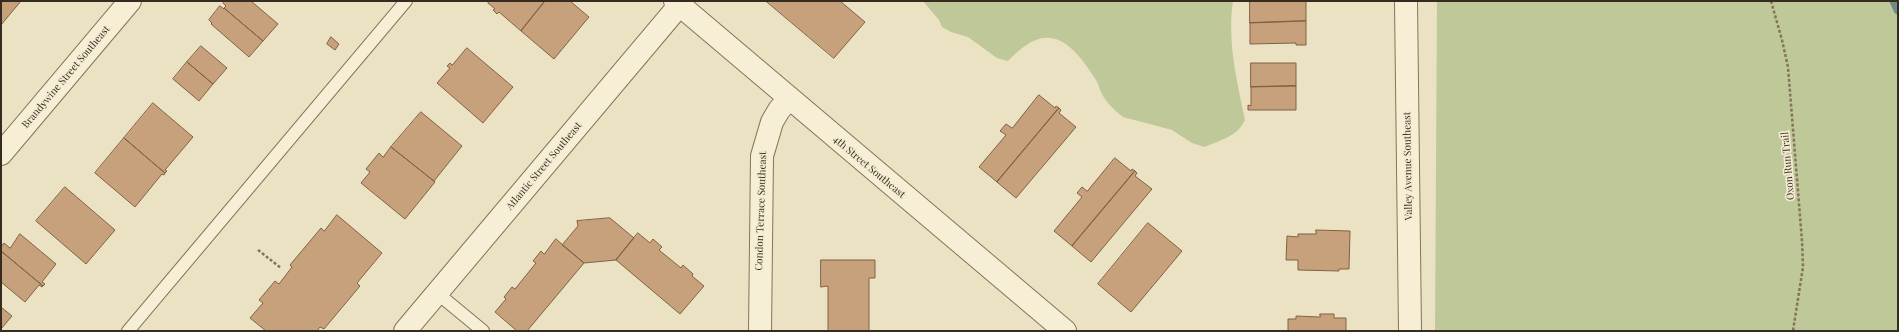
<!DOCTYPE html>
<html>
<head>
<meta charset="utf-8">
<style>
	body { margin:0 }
	#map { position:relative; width:1899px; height:332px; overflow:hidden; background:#ebe2c3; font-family:"Playfair Display",serif }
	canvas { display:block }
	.frame { position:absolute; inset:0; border:2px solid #352b1e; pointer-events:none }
</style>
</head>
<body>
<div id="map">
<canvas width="1899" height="332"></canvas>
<div class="frame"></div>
</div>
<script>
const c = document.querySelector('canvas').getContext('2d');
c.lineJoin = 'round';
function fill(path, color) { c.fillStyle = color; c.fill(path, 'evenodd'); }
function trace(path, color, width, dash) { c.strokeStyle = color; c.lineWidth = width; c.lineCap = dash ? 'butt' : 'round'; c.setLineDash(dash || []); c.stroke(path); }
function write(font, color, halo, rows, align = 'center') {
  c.font = font + ' "Playfair Display",serif'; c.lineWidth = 3.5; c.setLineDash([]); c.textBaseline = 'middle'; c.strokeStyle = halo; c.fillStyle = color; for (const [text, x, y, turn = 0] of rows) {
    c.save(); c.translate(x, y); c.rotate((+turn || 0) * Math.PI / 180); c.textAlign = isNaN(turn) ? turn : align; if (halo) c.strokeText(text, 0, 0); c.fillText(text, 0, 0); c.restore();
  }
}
fill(new Path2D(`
	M923,1H1233C1227,41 1237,81 1245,120C1238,136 1219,141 1204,147L1192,143L1172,130L1123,117C1115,111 1106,102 1102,94C1099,89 1099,84 1096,80C1069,38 1047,20 1008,61L997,58L968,37L951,32L942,27L939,20Z
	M1437,1H1898V331H1435Z`), '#bfc898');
trace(new Path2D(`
	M1894,1L1898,10`), '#6d8c86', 9);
const building = new Path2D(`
	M1,1H21L1,25Z
	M225,1H251L278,24L263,41L224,8L226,6L223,3Z
	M490,1H545L521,31L499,12L497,14L493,10L495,9L488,3Z
	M545,1H570L589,17L554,59L521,31Z
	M766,1H840L865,22L834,58Z
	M1250,1H1306V21L1250,23Z
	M220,6L224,9V8L263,41L249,57L211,24L212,23L209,20Z
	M1306,21V45H1296V43L1250,44V23Z
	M331,37L339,44L335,50L327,44Z
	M201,46L227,68L213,84L187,62Z
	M467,48L513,87L483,123L437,83L450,68L447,66L450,63L452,65Z
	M187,62L213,84L199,101L173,79Z
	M1251,63H1296V86L1251,87Z
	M1296,86V110H1248V105L1251,106V87Z
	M1039,95L1055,108L1056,106L1059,108L997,182L979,167L1006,135L1000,131L1006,124L1012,128Z
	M153,103L193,137L165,170L167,171L165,173L124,138Z
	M1059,108L1061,110L1059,113L1076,127L1016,198L997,182Z
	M421,112L462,146L434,181L391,147Z
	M124,138L165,173L164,175L162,174L135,207L95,173Z
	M391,147L435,182L405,219L361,183L370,172L366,169L379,153L383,157Z
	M1115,158L1131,171L1132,169L1135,171L1072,246L1054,231L1082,197L1077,193L1082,187L1087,191Z
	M1135,171L1137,173L1135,176L1152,189L1091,262L1072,246Z
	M65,187L115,230L86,264L36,221Z
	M337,215L382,253L357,283L360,286L324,329L320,327L317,331H266L250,318L263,303L259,300L275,281L279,284L292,267L290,265L321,228L324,231Z
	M610,218L634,238L616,260L584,263L562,245L578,226L577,221Z
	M1148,223L1182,251L1131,312L1098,284Z
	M1316,230L1350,231L1349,269H1339V271L1298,270V260H1286L1287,236L1298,237V234H1316Z
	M638,233L650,243L653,239L662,247L659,250L681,268L683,265L693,274L692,276L704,286L680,314L616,260Z
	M20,234L56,264L42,282L45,284L43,286L1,251V247L4,243L10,248Z
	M556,239L584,263L527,331H517L495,312L506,299L504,297L512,287L515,289L536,263L533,261L541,251L544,254Z
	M1,251L43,286L42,287L39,285L25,302L1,282Z
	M821,260H875V278H869V331H828V286L821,287Z
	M1,307L12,316L1,329Z
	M1320,314H1334V318H1346V331H1288V319H1296V316L1320,317Z`);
fill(building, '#c7a17b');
trace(building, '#826143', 1);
const service = new Path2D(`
	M437,293L483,331
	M128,331L406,1`);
const minor = new Path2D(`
	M1,154L130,1
	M760,331L762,156L772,122L779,110L789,99`);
const tertiary = new Path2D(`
	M675,1L1065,331
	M1406,1L1410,331
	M405,331L683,1`);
trace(service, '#84745b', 14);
trace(minor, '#84745b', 24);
trace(tertiary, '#84745b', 24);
trace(new Path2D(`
	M1771,1L1782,40L1788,67L1802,241L1803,267L1793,331
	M258,250L281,268`), '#84745b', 2.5, [3, 2]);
trace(service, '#f6efd6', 12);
trace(minor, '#f6efd6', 22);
trace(tertiary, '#f6efd6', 22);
write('10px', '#352b1e', '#f3ecd2', [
	["Brandywine Street Southeast",66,77,-50],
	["Atlantic Street Southeast",544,166,-50],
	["Valley Avenue Southeast",1408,166,-91],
	["Oxon Run Trail",1788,166,-95],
	["4th Street Southeast",869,167,40],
	["Condon Terrace Southeast",761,211,-88]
]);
</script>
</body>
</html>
